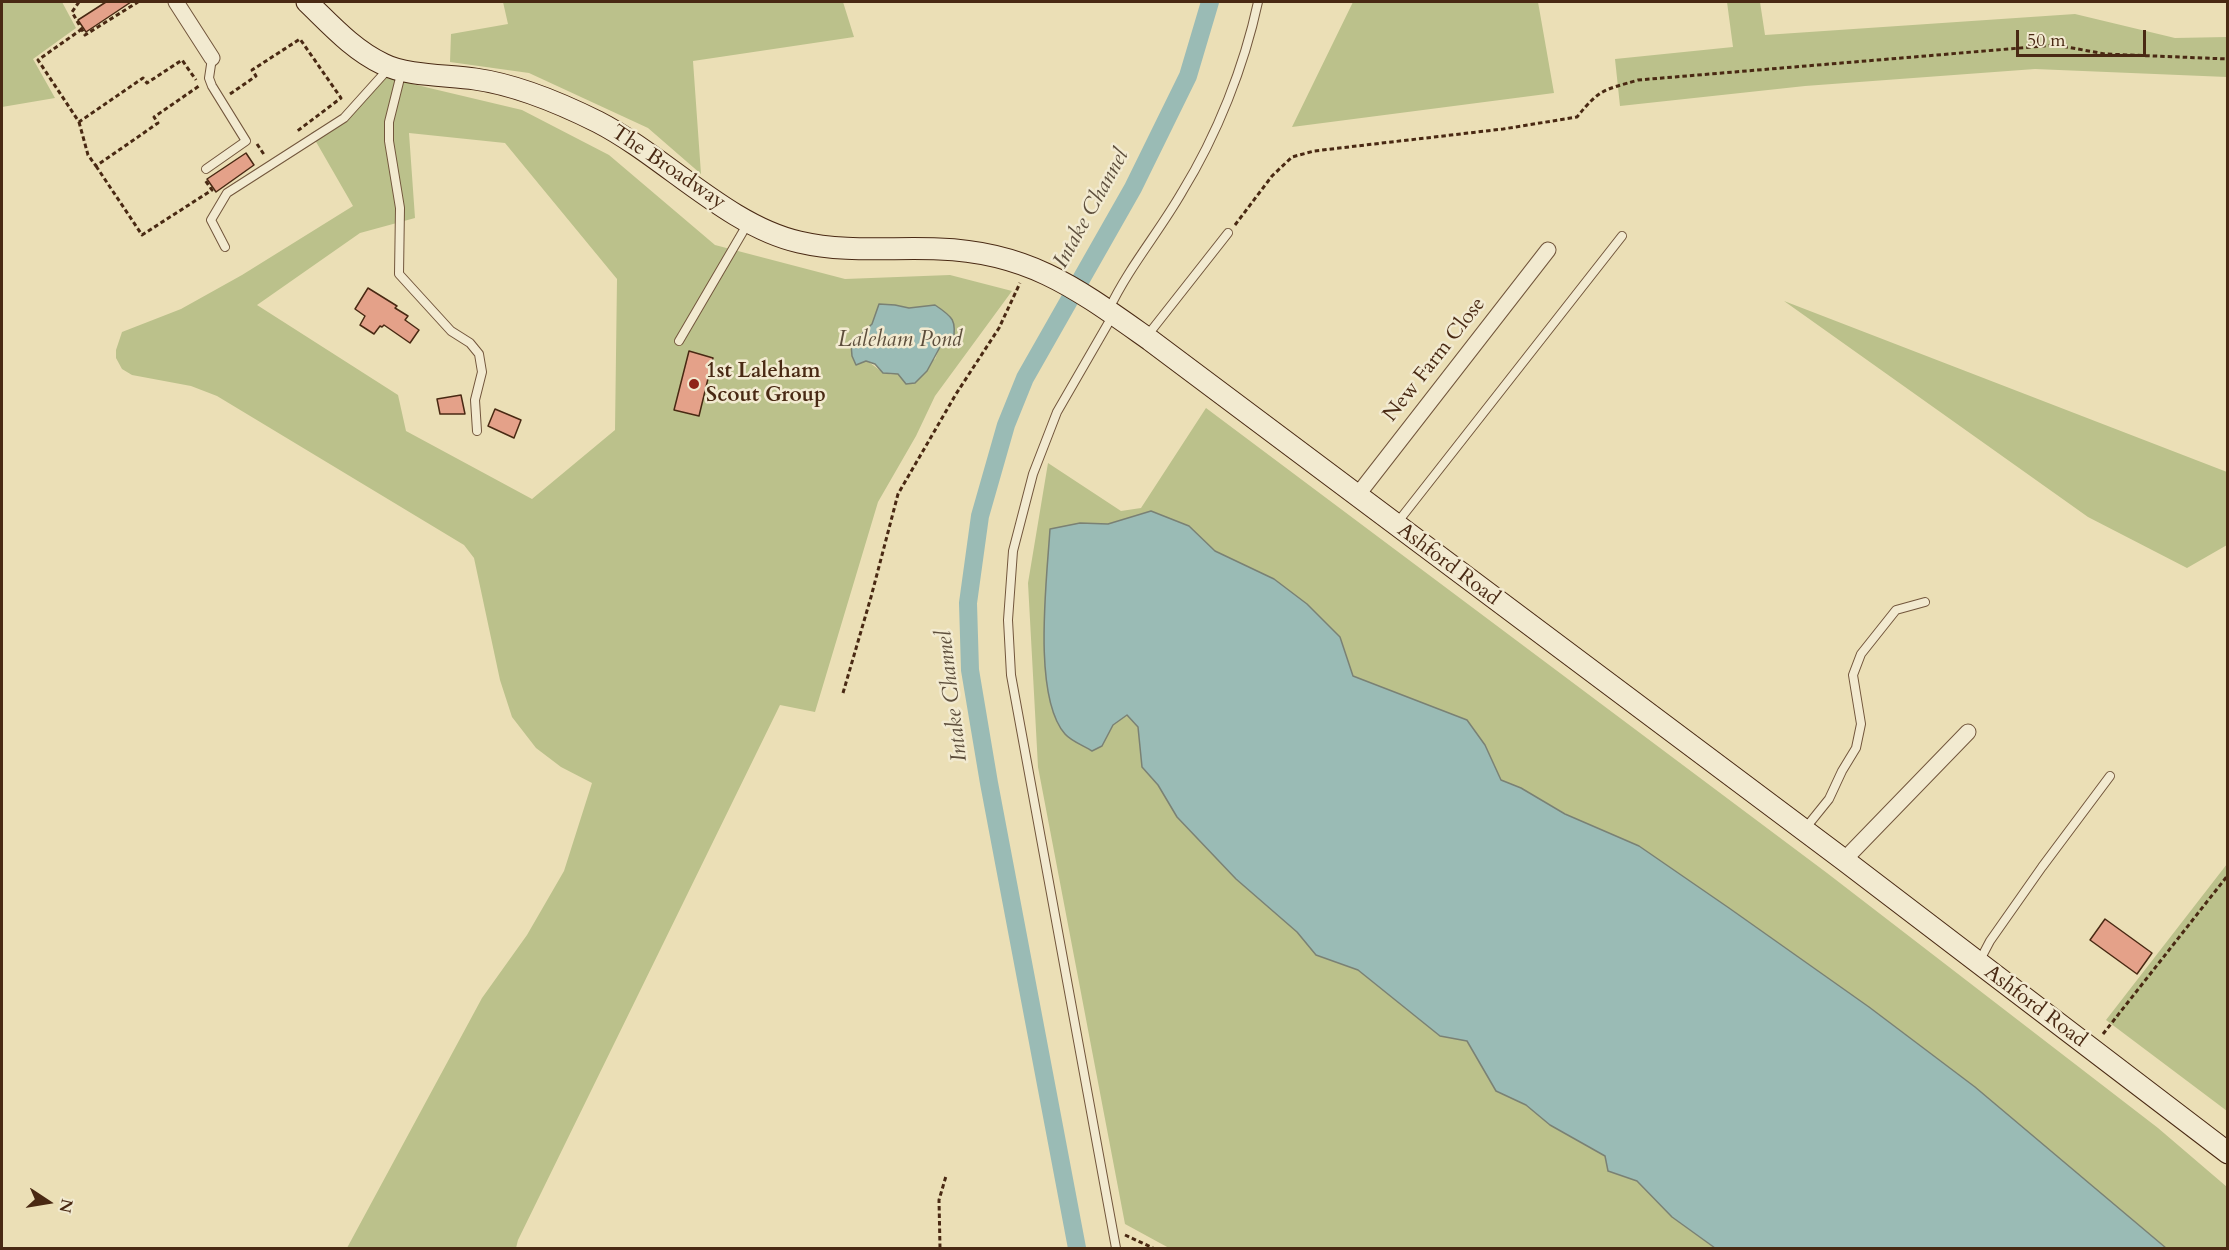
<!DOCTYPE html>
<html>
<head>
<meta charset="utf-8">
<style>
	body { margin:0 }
	#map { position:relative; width:2229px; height:1250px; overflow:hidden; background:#ebdfb6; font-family:Cardo,serif }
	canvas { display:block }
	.frame { position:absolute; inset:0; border:3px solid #492913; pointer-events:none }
	.north { position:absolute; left:18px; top:1172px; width:60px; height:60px; -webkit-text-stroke:4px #f2ead0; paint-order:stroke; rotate:102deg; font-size:16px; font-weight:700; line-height:24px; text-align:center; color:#492913 }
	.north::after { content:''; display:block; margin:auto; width:21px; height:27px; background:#492913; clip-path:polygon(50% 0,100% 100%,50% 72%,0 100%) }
	.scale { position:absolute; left:2016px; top:30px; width:130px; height:27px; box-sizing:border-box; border:3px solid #492913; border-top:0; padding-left:8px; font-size:18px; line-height:21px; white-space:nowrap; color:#492913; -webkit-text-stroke:4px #f2ead0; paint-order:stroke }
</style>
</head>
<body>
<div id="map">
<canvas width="2229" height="1250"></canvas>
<div class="frame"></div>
<div class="north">N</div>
<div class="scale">50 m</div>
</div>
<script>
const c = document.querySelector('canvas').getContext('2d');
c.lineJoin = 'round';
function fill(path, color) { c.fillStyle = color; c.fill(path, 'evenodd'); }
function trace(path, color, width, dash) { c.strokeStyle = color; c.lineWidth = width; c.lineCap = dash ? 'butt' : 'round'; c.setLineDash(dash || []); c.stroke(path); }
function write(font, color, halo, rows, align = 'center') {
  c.font = font + ' Cardo,serif'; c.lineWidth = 5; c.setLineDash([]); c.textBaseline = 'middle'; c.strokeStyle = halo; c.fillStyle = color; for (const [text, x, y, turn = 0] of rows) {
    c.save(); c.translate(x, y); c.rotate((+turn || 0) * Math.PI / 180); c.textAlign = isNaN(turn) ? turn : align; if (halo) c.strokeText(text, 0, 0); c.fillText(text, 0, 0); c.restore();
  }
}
fill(new Path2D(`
	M2,2H62L76,28L33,59L55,98L2,107Z
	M503,2H843L854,37L693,61L701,174L648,128L529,73L450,62L451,34L508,24Z
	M1353,2H1538L1554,93L1292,127Z
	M1727,2H1760L1765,35L2075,14L2175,38L2227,37V77L2035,69L1805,86L1620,106L1615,59L1733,47Z
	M383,77L522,110L609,155L715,245L845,279L950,275L1012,291L935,396L916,436L878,502L815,712L780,705L518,1240L516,1248H347L482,998L527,935L564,871L592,783L561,767L536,748L512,717L500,680L474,558L464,545L217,396L191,386L132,375L122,369L116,358V350L122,332L181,309L242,275L353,206L311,133L352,110ZM409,133L505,143L617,279L615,430L532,499L406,431L398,395L257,305L360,233L415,218ZM895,305L909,308L935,305L940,347L935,359C921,365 898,380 883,372C877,369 873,364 866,361L856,365L861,333Z
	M1784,301L2227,472V545L2187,568L2088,517Z
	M1206,408L1827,873L2158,1128L2227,1187V1248H2166L1975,1087L1869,1007L1729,908L1521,788L1501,780L1485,745L1352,676L1340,637L1274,579L1215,551L1189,526L1151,511L1108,524L1080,523L1102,746L1113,725L1127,715L1138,727L1142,767L1158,785L1177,817L1236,879L1297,932L1316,955L1358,970L1440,1036L1467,1041L1496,1091L1526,1105L1550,1125L1605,1156L1608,1171L1637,1181L1672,1217L1715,1248H1169L1125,1224L1038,767L1028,583L1048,463L1121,511L1141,508Z
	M2227,864V1111L2106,1020Z`), '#bbc18b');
const water = new Path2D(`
	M879,304L895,305L909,308L935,305C953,317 957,320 953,343L940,347L927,371L915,383L906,384L898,374L883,373L875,364L866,361L856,365L852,356L851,344L872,324Z
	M1151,511L1189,526L1215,551L1274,579L1307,604L1340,637L1353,676L1467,720L1485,745L1501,780L1521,788L1565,814L1639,846L1729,908L1869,1007L1975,1087L2166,1248H1715L1672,1217L1637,1181L1608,1171L1605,1156L1550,1125L1526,1105L1496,1091L1467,1041L1440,1036L1358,970L1316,955L1297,932L1236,879L1177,817L1158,785L1142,767L1138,727L1127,715L1113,725L1102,746L1092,751C1084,746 1071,741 1065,734C1032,696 1047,578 1050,529L1080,523L1108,524Z`);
fill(water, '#9abbb5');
trace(water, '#7a8174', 1.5);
trace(new Path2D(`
	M1077,1248L989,783L970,670L968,603L980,516L1006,425L1025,378L1133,188L1188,76L1210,2`), '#9abbb5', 18);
const building = new Path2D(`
	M106,2H131L86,32L78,20Z
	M246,153L254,165L216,192L207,179Z
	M368,288L397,306L395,308L408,316L405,320L419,330L410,343L384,325L382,327L380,326L374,334L360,325L365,316L355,309Z
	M689,351L713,358L699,416L674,410Z
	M461,395L465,414H440L437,399Z
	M495,409L521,420L514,438L488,426Z
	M2105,919L2152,953L2137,974L2090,940Z`);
fill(building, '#e4a189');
trace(building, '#492913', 1.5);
const lane = new Path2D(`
	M402,70L389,122V141L400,208L399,274L451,331L470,343L479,354L482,372L475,400L477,431
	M206,169L246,141L212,86L209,78L212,58
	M225,247L211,220L227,193L344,118L389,68
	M1109,309C1129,267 1159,232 1182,192C1217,135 1244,67 1258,2
	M1113,315L1057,412L1033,474L1013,551L1008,620L1011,675L1116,1248
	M1147,336L1228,233
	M679,341L748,223
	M1397,523L1622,236
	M1804,830L1829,799L1842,771L1856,748L1861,724L1853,675L1861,654L1896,610L1925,602
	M1980,960L1990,941L2042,867L2110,776`);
const street = new Path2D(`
	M176,2L212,58
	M1356,497L1548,250
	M1844,860L1968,732`);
const secondary = new Path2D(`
	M307,2C330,24 353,50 383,64C406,76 449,75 475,79C518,85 560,103 598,122C664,156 728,226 799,242C846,253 892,247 939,249C1030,252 1079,290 1150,340L1844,860L2228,1153`);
trace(lane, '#72563c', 10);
trace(street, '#72563c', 17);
trace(secondary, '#492913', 23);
trace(new Path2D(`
	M79,2L72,12L85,35L138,2
	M82,29L38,60L79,122L143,78L147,83L182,60L196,80
	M230,94L256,76L252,70L300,39L341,98L296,132
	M79,122L88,155L96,166L158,123L154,117L199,86
	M257,144L265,156
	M96,166L142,235L212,190L205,180
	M1235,225L1272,176L1292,157L1314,151L1503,129L1577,117C1600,88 1605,90 1638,80L2056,45L2105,54L2228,59
	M843,693L871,597L898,494L956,394L999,328L1020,283
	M2103,1034L2228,875
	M1125,1235L1153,1248
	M940,1248L939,1200L946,1176`), '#492913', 3, [4.5, 3]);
trace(lane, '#f2ead0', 8);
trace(street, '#f2ead0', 15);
trace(secondary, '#f2ead0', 21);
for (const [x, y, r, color] of [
	[694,384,6,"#8f2418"]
]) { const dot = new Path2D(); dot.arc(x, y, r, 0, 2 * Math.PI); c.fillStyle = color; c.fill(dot); trace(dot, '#f2ead0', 2); }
write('21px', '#492913', '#f2ead0', [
	["The Broadway",668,168,34],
	["New Farm Close",1435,360,-52],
	["Ashford Road",1448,565,37],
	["Ashford Road",2035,1007,37]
]);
write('bold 21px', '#492913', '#f2ead0', [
	["1st Laleham",706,372],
	["Scout Group",706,396]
], 'left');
write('italic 22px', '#5d4e3c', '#f2ead0', [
	["Intake Channel",1092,209,-61],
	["Laleham Pond",900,341],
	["Intake Channel",953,696,-97]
]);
</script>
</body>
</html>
